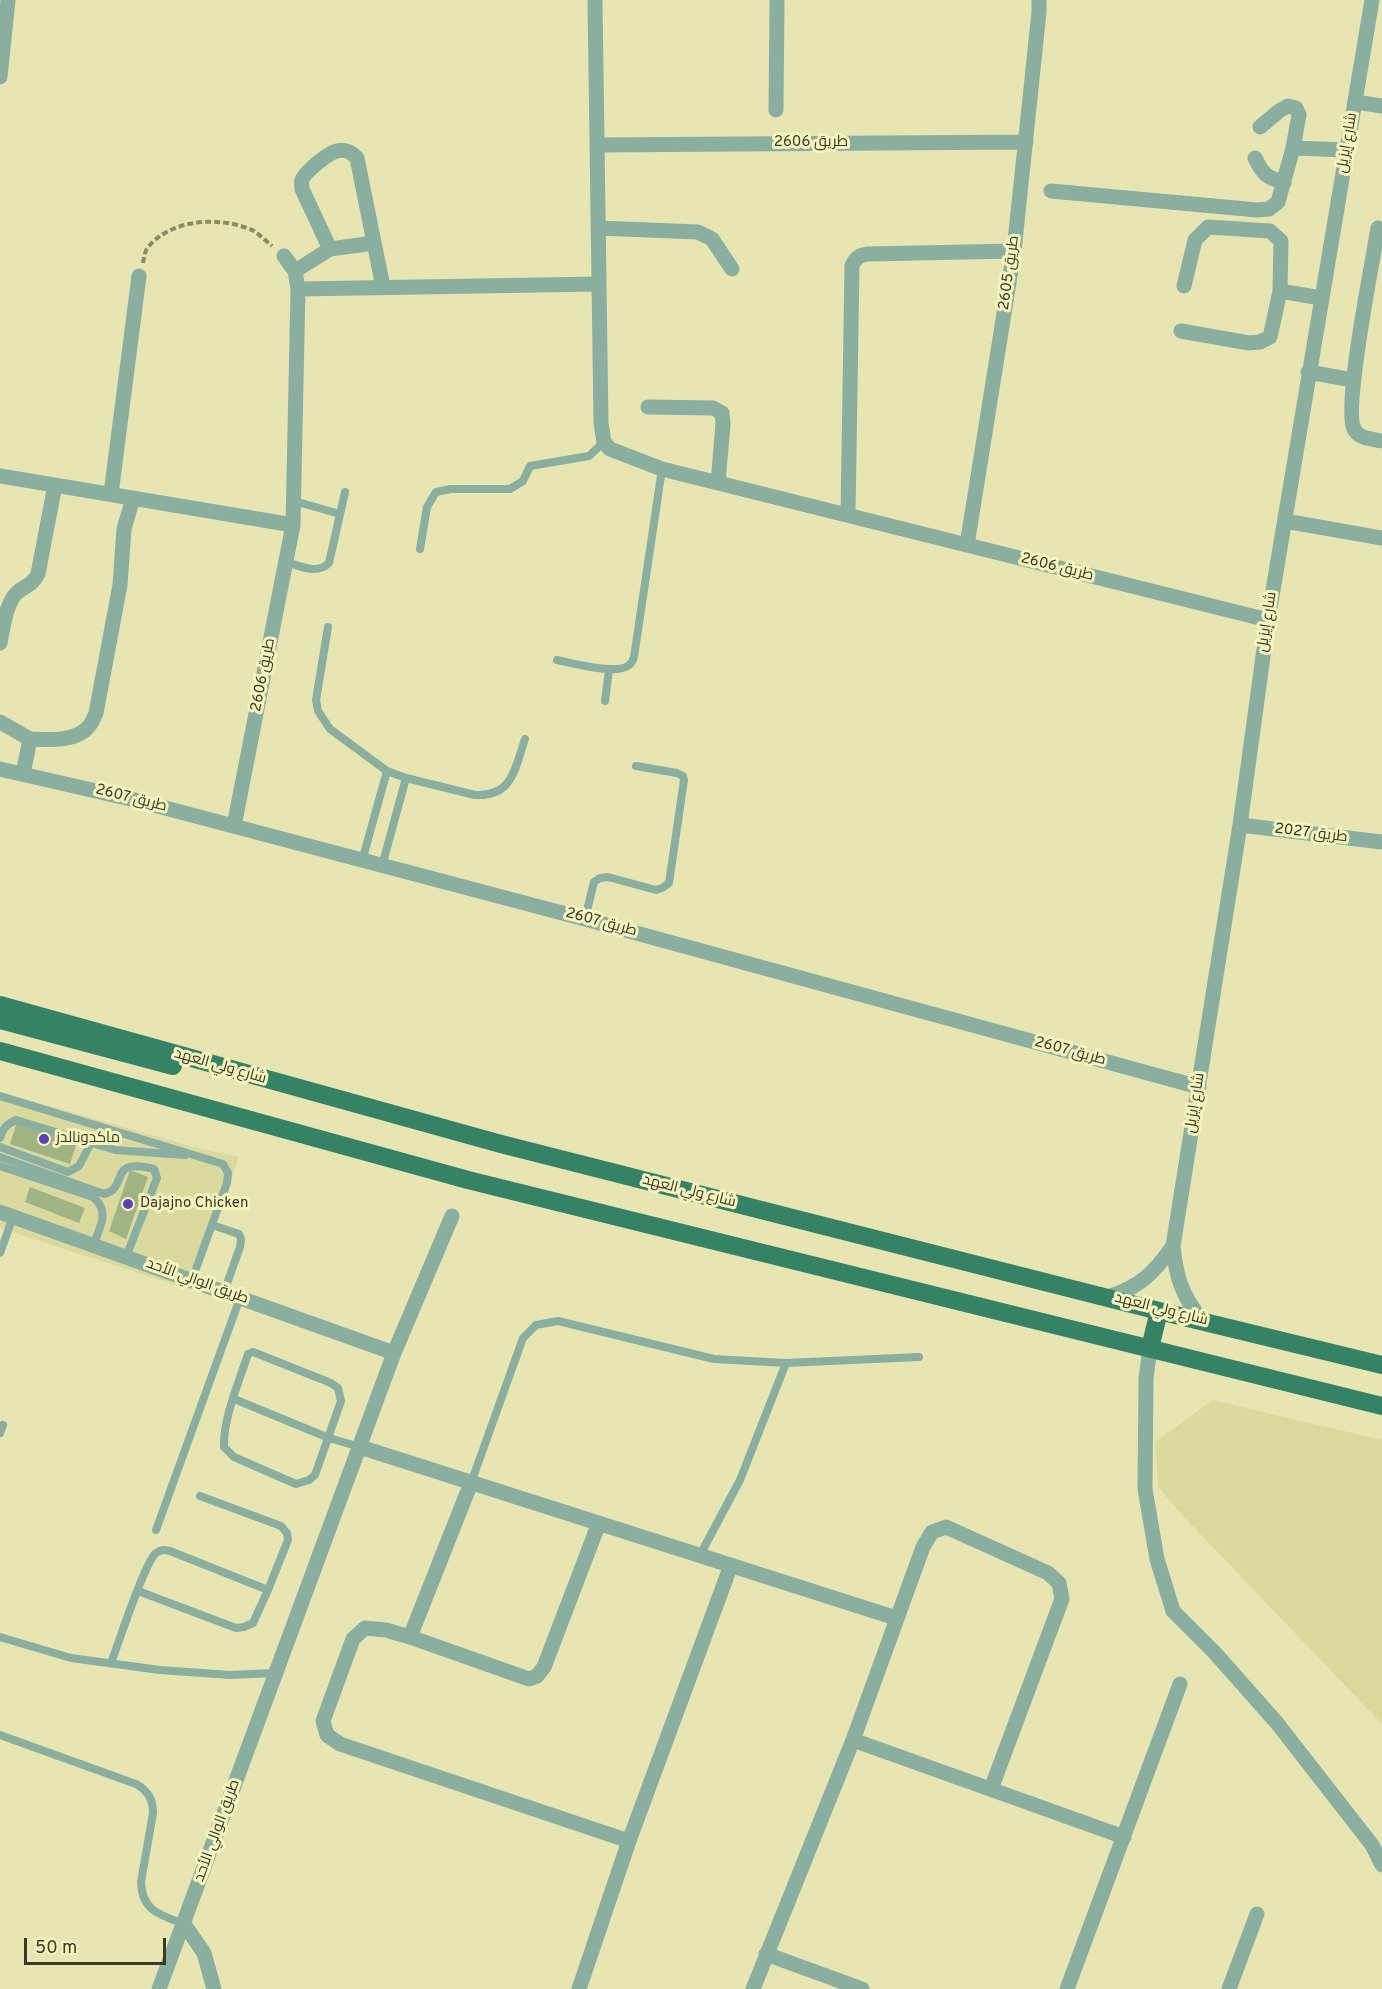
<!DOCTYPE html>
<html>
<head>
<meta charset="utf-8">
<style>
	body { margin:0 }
	#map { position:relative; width:1382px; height:1989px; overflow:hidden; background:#e7e6b2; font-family:Overpass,sans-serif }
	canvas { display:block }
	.scale { position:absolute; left:24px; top:1938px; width:142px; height:27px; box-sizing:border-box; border:3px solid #393924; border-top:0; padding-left:8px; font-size:18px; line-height:21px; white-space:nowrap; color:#393924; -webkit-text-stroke:4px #f4f4be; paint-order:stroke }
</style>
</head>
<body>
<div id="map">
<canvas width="1382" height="1989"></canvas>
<div class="scale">50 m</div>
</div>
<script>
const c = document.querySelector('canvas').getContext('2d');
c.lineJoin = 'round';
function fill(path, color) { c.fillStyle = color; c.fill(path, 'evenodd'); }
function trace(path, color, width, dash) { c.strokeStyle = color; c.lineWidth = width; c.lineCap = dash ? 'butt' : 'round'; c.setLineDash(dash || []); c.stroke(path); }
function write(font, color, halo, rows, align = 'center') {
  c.font = font + ' Overpass,Cairo,sans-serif'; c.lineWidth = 6; c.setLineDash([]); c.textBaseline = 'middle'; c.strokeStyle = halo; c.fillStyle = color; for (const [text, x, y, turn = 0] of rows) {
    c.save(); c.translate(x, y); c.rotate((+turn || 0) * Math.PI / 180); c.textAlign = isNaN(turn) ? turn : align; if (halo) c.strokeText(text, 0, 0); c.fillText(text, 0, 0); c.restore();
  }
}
fill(new Path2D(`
	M0,1092L198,1148L239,1157L190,1290L0,1228Z
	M1213,1400L1382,1440V1724L1182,1515L1158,1487L1155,1442Z`), '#dbda9e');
fill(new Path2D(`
	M17,1122L77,1142L70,1164L10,1144Z
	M130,1170L148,1177L126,1239L109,1231Z
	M30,1187L85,1208L79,1223L25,1202Z`), '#9fb384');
trace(new Path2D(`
	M143,263C144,257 145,250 149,246C173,218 223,216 254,231C260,235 266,241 272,246`), '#8a8a66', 4, [6, 3]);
trace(new Path2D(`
	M294,501L340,514
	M420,549L427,507L436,492L451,489H510L523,481L530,466L589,456L604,442
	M286,562C300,566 317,575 329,563L345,492
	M328,627L316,700L318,711L330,729L387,771L406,778L475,795C513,797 515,768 525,739
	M557,660C572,663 618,676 629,665C632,663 633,660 634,657L662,469
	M605,701L609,670
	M362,861L387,771
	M382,866L406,778
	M585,919L594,882L600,878L608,877L656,890L662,888L669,883L684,780L683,776L677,773L636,766
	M0,1096L223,1164L228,1173L227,1183L192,1280
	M0,1138C3,1128 7,1124 16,1120L115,1150L185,1155
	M0,1147L68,1172L79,1166L91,1143
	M0,1157L104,1194C130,1188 106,1157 154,1169L157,1178L126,1257
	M0,1166L93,1197C111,1211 99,1229 93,1246
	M212,1225L239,1234L241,1239L240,1247L224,1292
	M0,1253L13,1217
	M253,1352L331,1383L338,1388L341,1401L315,1475L309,1480L296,1484L234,1457L224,1447C223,1418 239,1382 248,1354Z
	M234,1399L329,1438L360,1447
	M0,1433L3,1425
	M471,1483L523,1338L536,1325L558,1321L714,1359L786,1363L919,1357
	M156,1530L240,1298
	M700,1555L740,1480L786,1363
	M138,1591L236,1628L244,1627L253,1623L268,1590L288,1540L287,1533L281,1526L200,1496
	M0,1637L71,1658L160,1670L230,1675L275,1673
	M111,1663C118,1645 145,1561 156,1553C161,1549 165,1550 170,1551L268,1590
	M0,1735L136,1784C148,1791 153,1799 153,1813L141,1882C142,1911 160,1915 184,1924`), '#8aae9f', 8);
trace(new Path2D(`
	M595,0L601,423L604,442L610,449L662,469L1268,620
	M0,77L8,0
	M1356,102L1382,106
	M776,110L777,0
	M1260,127L1279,111L1288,106L1296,108L1299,115L1293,148L1347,150
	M597,145L1026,142
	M1255,158C1263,175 1267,177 1284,183
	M1051,191L1257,210L1269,209L1278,202L1293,148
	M598,228L698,232L712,239L732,269
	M1378,228C1373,260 1343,408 1354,429C1359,439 1372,439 1382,441
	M330,249L302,189C302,185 301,183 302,180C304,174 311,169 315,165C328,154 342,142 357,158L383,287
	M295,271L330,249L374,243
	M1184,286L1195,240L1208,227L1270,231L1281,241L1280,291L1321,298
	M298,289L599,284
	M1181,331L1249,343L1260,342L1270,337L1280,291
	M1308,372L1353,380
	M648,407L713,408L722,413L723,424L718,483
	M0,476L293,525
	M111,494L139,276
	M848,514L852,266C855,258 859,255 868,254L1014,251
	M1285,521L1382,538
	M967,545L1014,251L1039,12V0
	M0,643C3,628 5,609 14,596C21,586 31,588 38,574L55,485
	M0,722L30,739
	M0,769L135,800L585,919L1199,1087
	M23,774L30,739C47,740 77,742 89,726C92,723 94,717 96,713L120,585L124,529L133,498
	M1240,825L1382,842
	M234,826L293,525L298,289L295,271L284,256
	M0,1212L394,1353
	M1108,1297C1140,1287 1154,1273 1173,1246
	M1202,1320C1182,1296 1176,1277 1173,1246L1240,825L1268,620L1372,0
	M1150,1348L1146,1378L1145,1489L1157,1559L1173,1611L1215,1653L1277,1723L1372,1845L1382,1865
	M360,1447L896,1618
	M471,1483L410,1637L529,1679L537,1676L544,1667L599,1523
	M410,1637L386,1630L365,1628L353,1639L323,1721L327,1735L340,1744L629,1841
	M853,1740L1124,1837
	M184,1924L204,1953L214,1989
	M766,1954L862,1989
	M159,1989L394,1353L452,1216
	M579,1989L629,1841L731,1565
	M753,1989L853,1740L923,1547L932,1532L946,1527L1048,1573L1059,1583L1062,1599L991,1789
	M1067,1989L1180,1684
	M1229,1989L1257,1914`), '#8aae9f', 15);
trace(new Path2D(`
	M0,1005L501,1144L1159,1311L1382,1365
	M0,1020L173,1066
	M0,1051L468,1180L1382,1406
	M1150,1348L1159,1311`), '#368267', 18);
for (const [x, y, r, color] of [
	[44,1139,6,"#5a40b9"],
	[128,1204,6,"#5a40b9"]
]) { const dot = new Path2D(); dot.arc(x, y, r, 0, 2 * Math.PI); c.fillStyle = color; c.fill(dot); trace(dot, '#f4f4be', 2); }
write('15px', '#393924', '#f4f4be', [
	["طريق 2606",811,143],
	["شارع إيزيل",1348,143,-80],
	["طريق 2605",1010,273,-82],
	["طريق 2606",1057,568,14],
	["شارع إيزيل",1268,622,-81],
	["طريق 2606",264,675,-79],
	["طريق 2607",131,799,14],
	["طريق 2027",1311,834,7],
	["طريق 2607",601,923,15],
	["طريق 2607",1070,1052,15],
	["شارع ولي العهد",220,1067,16],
	["شارع إيزيل",1196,1103,-81],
	["شارع ولي العهد",689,1192,14],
	["طريق الوالي الأحد",197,1282,20],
	["شارع ولي العهد",1161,1310,14],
	["طريق الوالي الأحد",218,1831,-70]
]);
write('15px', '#393924', '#f4f4be', [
	["ماكدونالدز",56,1139],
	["Dajajno Chicken",140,1204]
], 'left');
</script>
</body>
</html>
